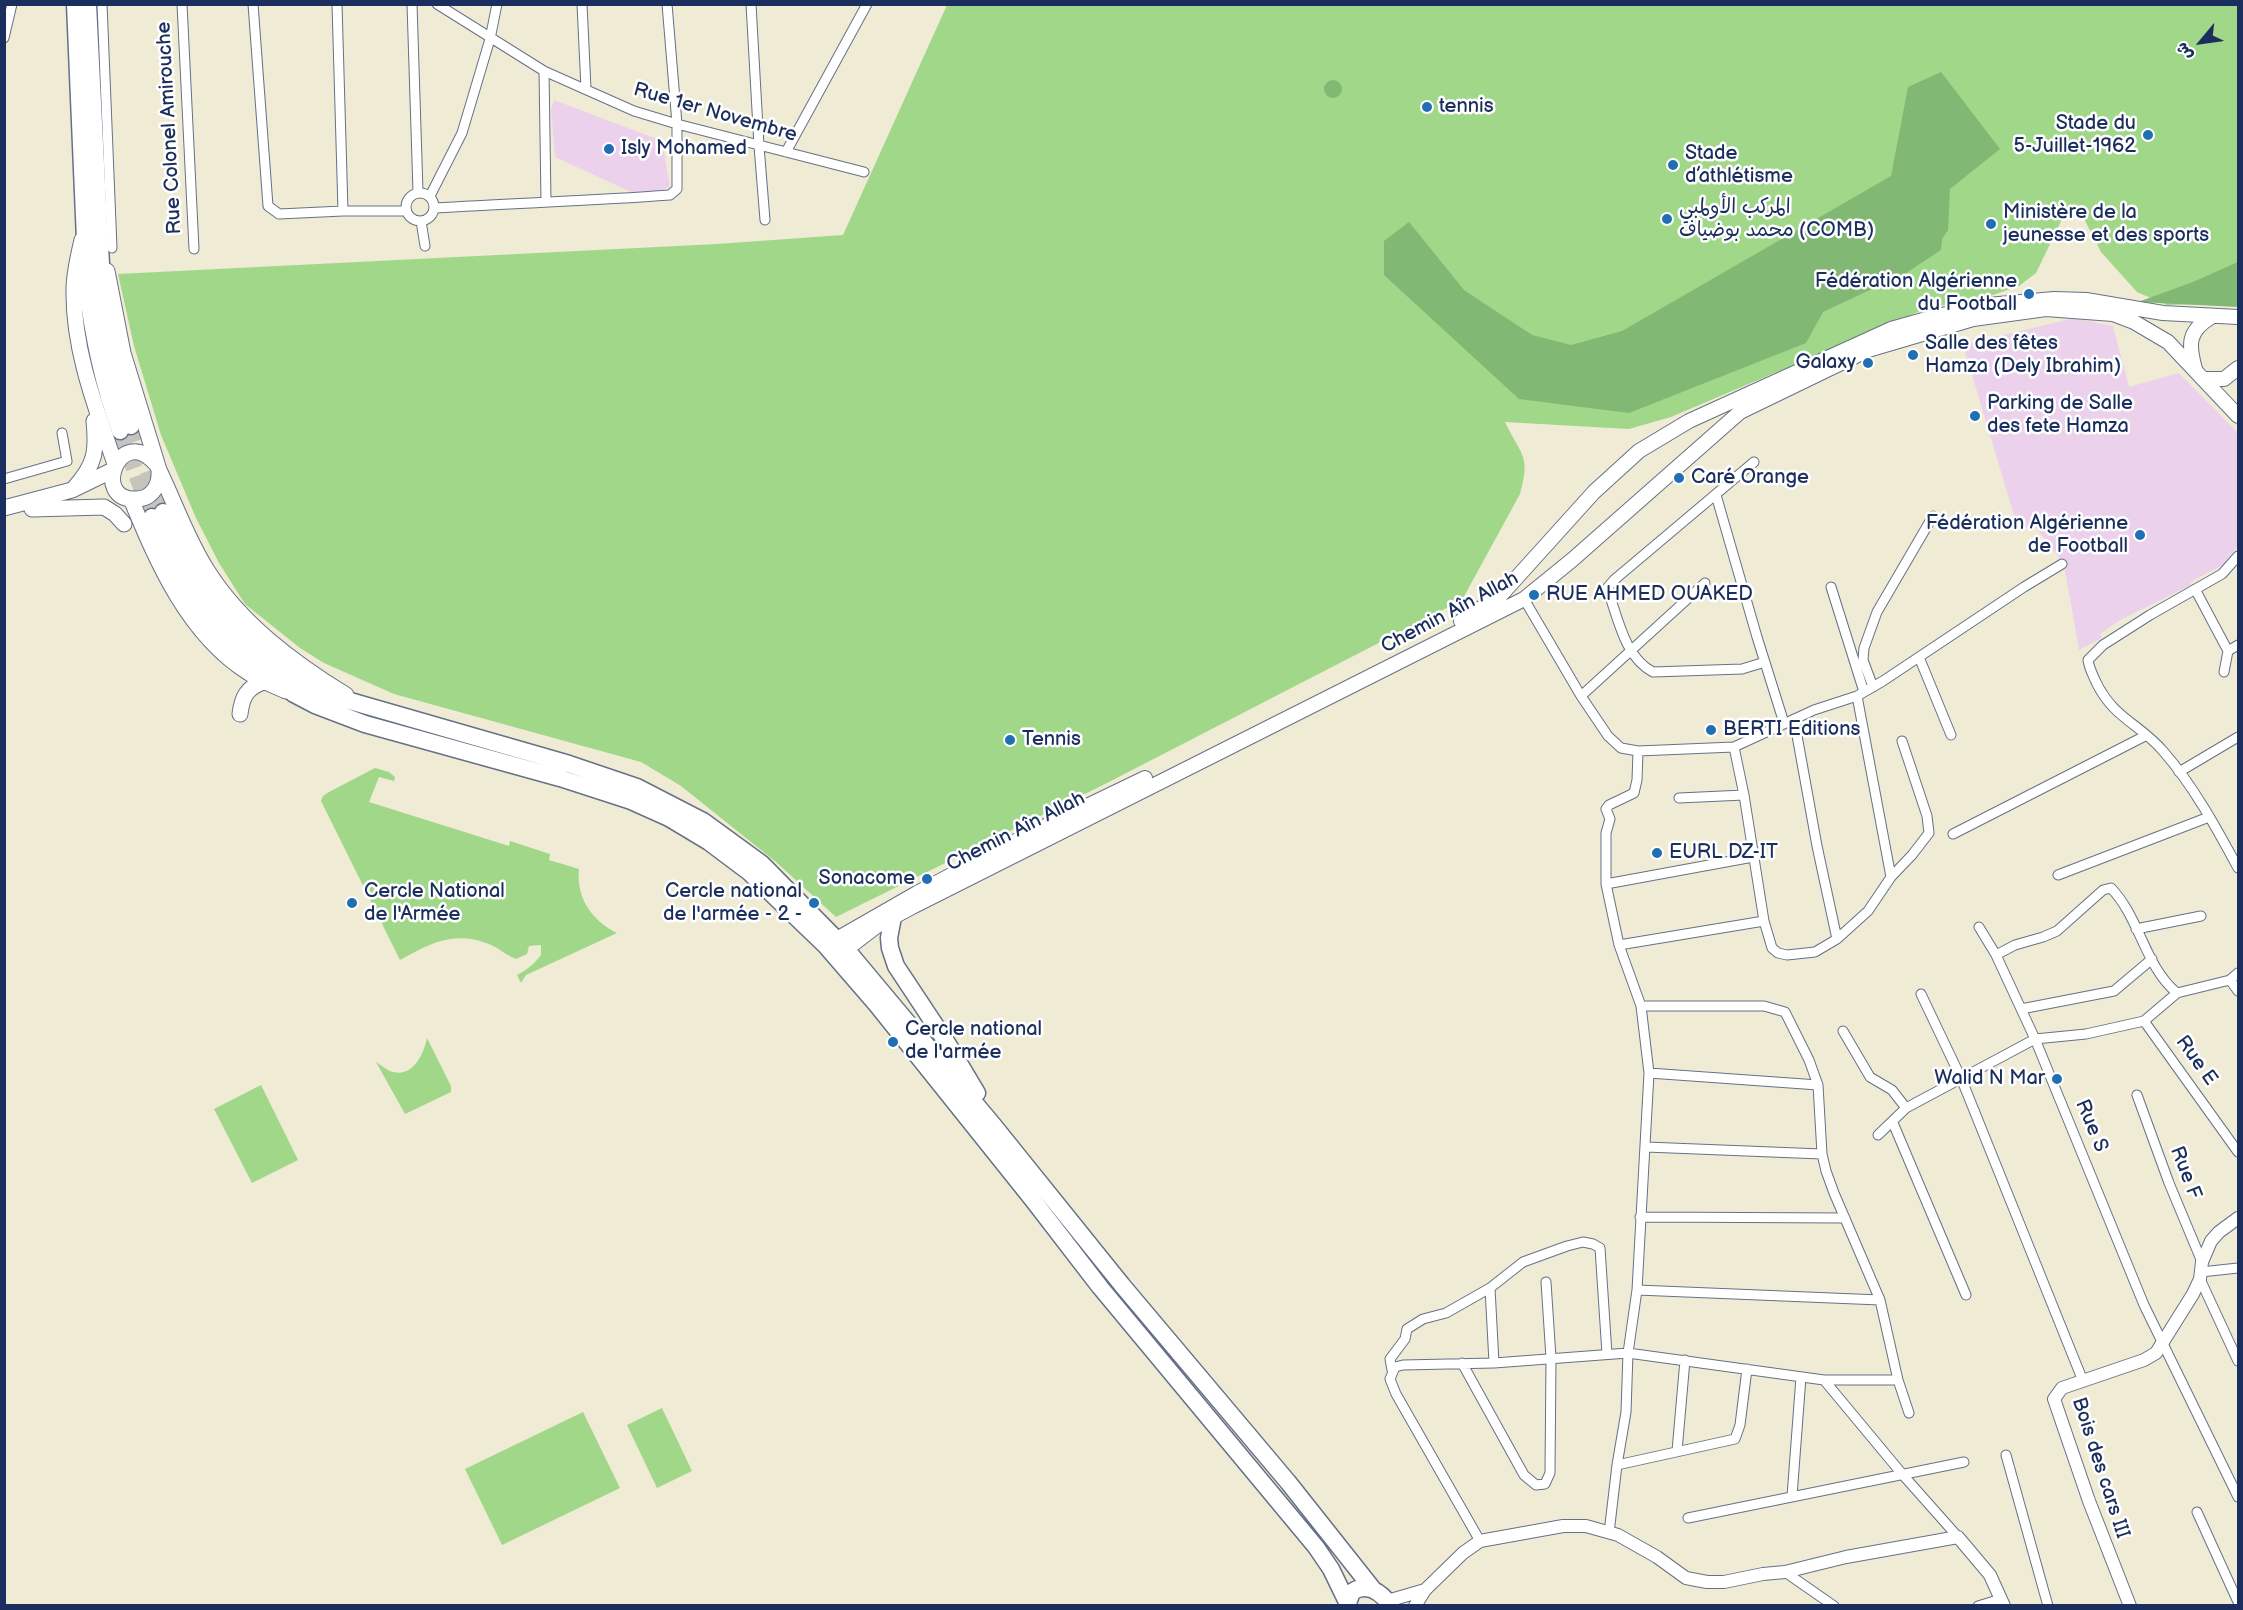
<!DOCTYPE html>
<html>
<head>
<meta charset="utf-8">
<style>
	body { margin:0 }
	#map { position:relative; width:2243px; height:1610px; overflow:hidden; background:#f0ebd4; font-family:"Balsamiq Sans","Playpen Sans Arabic",sans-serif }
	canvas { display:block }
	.frame { position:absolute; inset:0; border:6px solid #1b2f5e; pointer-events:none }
	.north { position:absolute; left:2171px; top:12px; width:60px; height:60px; -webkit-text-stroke:4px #fff; paint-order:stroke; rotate:241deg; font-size:16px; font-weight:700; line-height:24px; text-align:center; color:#1b2f5e }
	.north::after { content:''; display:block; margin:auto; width:21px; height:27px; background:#1b2f5e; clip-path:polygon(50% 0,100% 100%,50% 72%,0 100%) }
</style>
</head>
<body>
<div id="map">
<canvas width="2243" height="1610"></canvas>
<div class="frame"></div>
<div class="north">ش</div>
</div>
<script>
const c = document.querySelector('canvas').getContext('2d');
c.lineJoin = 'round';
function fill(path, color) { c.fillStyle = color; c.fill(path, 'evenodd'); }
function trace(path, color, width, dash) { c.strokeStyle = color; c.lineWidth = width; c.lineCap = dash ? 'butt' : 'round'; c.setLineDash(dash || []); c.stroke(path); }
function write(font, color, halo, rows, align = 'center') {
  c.font = font + ' "Balsamiq Sans","Playpen Sans Arabic",sans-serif'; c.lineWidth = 5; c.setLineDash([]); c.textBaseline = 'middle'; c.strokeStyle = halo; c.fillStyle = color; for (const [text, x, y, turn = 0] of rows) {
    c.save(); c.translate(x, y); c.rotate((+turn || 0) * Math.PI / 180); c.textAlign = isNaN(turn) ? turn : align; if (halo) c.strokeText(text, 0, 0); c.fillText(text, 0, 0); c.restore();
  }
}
fill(new Path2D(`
	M554,100L662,141L670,187L642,197L555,157L551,109Z
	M2074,318L2113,326L2129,387L2179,373L2238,433V546L2223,565L2190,582L2191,585L2120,620L2100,634L2102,638L2079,650L2064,564L2033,524L2019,532L1963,345Z`), '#ebd1eb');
fill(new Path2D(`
	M947,5H2238V303L2167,305L2137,292L2101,252L2078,207L2066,211L2036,273L2019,286L1993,295L1925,309L1671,417L1629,429L1505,422C1521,456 1531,454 1520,494L1462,600L1107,783L836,917L776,862L681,786L641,762L394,694L324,663L300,648L245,604L219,563L196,518L161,435L134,346L118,274L717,244L843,235Z
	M375,768L389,772L395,777L394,781L379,777L369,802L509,846L510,841L550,854L549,860L579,869C576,897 591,920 617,933L526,975L521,983L517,975C527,970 534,964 541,955V945L529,946L527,954L516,959C505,955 497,946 486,943C452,931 429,944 400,960L321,801L323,796L329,792Z
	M427,1038L451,1086V1092L405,1114L376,1062C381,1065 388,1071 393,1072C414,1077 424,1053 427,1038Z
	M261,1085L298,1160L252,1183L214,1109Z
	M662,1408L692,1471L657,1488L627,1425Z
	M583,1412L620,1488L502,1545L465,1469Z`), '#a1d788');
fill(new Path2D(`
	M1941,72L2000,149L1950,189L1948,230L1942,239L1941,250L1906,273L1823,312L1806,343L1629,413L1519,399L1384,275V241L1409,222L1464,290L1532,335L1571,345L1622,331L1891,176L1908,87Z
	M1324 89a9 9 0 1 1 18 0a9 9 0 1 1-18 0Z
	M2238,262V307L2138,302L2193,282Z`), '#80b874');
trace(new Path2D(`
	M131,426L163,512
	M120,431L152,517`), '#c5c5bc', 16, [16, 8]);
const minor = new Path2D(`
	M102,4L112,248
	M182,4L194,249
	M253,4L268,206L279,214L343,211H405
	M337,4L343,211
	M412,4L418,192
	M437,4L544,71L634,111L677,124L864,172
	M582,4L586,89
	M751,4L759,146L765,220
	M4,38L12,4
	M544,71L546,201
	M786,152L867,4
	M406 207a14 14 0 1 1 28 0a14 14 0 1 1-28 0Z
	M430,196L462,133L490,39L497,4
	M435,208C513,203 591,201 670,195L677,189V124L667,4
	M421,221L425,246
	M1754,462L1614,580L1607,588C1618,617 1624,657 1653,672L1742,669L1765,662
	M4,479L67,461L62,433
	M1716,495L1757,637L1784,723
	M2238,556L2222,574L2150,615L2103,645L2088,660C2089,668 2093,675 2096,682C2113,718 2140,724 2163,751C2193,785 2217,829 2238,868
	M1831,587L1864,692
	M2195,589L2228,651L2224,672
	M1524,599L1581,696L1608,736L1621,748L1638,751L1734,747L1814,710L1857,696L1883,681L2024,587L2062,564
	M2228,651L2238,645
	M1919,657L1951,735
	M1873,687L1863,660L1864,648L1877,612L1933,516
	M1581,696L1705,583
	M1857,696L1891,877
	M1794,719L1817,846L1837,939
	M1734,747L1744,795L1764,921L1772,948L1778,953L1787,955L1815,952L1837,939L1868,911L1891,877L1912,855L1929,833L1927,816L1902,741
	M2179,772L2238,737
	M1679,798L1744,795
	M1953,834L2145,736
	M2058,875L2209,817
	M1606,884L1753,857
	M1979,927L1996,955L2035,1039L2144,1305L2238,1497
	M2136,929L2201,916
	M1619,945L1764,921
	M1996,955L2015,945L2043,937L2057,931L2103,890L2111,888C2140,918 2145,967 2177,993
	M2230,980L2238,991
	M1921,994L1961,1078L2083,1381
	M1641,1006H1764L1785,1012L1809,1060L1818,1085L1822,1154L1826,1171L1834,1193L1880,1300L1898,1380L1909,1413
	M2021,1009L2114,991L2152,959
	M2144,1021L2238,1152
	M1843,1031L1870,1077L1892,1090L1906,1108
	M1649,1073L1818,1085
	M2137,1095L2169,1183L2202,1262
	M1893,1123L1966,1295
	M1878,1135L1906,1108L2035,1039L2086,1034L2144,1021L2177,993L2230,980L2238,973
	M1646,1147L1822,1154
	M1640,1217L1845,1218
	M2201,1272L2238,1268
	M2200,1279L2238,1361
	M1490,1288L1494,1363
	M1637,1290L1880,1300
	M1462,1363L1524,1475L1536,1485L1545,1484L1550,1473L1551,1358L1546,1282
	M1392,1370L1390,1359L1405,1339L1407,1329L1423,1319L1446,1313L1490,1288L1523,1262L1567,1246L1583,1242L1593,1244L1600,1248L1607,1354
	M1824,1380L1903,1475L1958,1537
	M1677,1451L1685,1360
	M2006,1455L2048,1606
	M1617,1465L1735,1439L1740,1425L1747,1369
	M1792,1496L1801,1377
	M2197,1512L2238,1602
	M1688,1518L1964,1462
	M1609,1533L1617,1465L1626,1412L1628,1353L1637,1290L1649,1073L1641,1006L1619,945L1606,884V833L1610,819L1606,809L1609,805L1634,793L1637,780L1638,751
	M1480,1541L1396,1394L1390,1379L1395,1367L1403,1365L1494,1363L1628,1353L1824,1380H1898
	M1785,1572L1834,1606
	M1978,1606L2001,1599`);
const tertiary = new Path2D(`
	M1387,1601L1425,1590
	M1415,1606L1425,1590L1463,1553L1480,1541L1563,1526H1586L1618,1535L1657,1557L1686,1578L1707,1582H1724L1763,1574L1785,1572L1846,1557L1958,1537L1990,1575L2004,1606
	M2130,1606L2089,1501L2054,1399L2062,1388L2144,1360L2156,1353L2193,1294L2200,1279L2202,1262L2211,1241L2219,1232L2238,1218`);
const secondary = new Path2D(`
	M2195,369C2188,344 2188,331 2211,317
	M2205,379H2224L2238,368
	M1461,621L1501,595L1594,492L1639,451L1689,421L1891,329L1937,316L1988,305L2054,299L2086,300L2163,313L2238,317
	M828,944L917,893L1031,833L1145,778
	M839,955L877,926L912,907L1524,599L1572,560L1740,412L1868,350L1973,319L2046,309L2113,314L2134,322L2168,342L2238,416`);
const primary = new Path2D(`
	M82,240C78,257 74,273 74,290C73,350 96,408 115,464
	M107,271L123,353L159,470C160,484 153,499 136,499C90,501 120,422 156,464
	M159,470C175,503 187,539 207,570C240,623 294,663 346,695
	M75,487C95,465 97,451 94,421
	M131,499C157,562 188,635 249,673C261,681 273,685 286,691
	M4,508L72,490L113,470
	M32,509L104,507L115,514L124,524
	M240,714C242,697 247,687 264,682`);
const trunk = new Path2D(`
	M75,4L87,287C93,337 103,384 120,431
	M88,4L103,305L118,384L131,426
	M163,512C197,591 254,665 336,697L569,764L637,787L703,821L762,864L846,949L994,1126L1122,1285L1288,1482L1372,1588
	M152,517L178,572L211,620L242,652L294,694L315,705L365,724L560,778L631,801L669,818L709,842L749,872L826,946L877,1005L1033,1200L1100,1287L1316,1547L1331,1569L1347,1602
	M893,917L889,938L890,948L896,966L949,1046L977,1093
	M1347,1606L1352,1592C1367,1582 1381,1592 1391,1606`);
trace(minor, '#667187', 11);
trace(tertiary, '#667187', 14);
trace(secondary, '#667187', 16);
trace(primary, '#667187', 17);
trace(trunk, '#667187', 19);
trace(minor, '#fff', 9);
trace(tertiary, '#fff', 12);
trace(secondary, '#fff', 14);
trace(primary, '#fff', 15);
trace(trunk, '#fff', 16);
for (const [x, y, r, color] of [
	[1427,107,6,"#1f6fb2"],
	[2148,135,6,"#1f6fb2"],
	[609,149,6,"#1f6fb2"],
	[1673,165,6,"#1f6fb2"],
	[1667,219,6,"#1f6fb2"],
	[1991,224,6,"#1f6fb2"],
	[2029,294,6,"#1f6fb2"],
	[1913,355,6,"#1f6fb2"],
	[1868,363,6,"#1f6fb2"],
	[1975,416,6,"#1f6fb2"],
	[1679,478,6,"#1f6fb2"],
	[2140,535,6,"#1f6fb2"],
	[1534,595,6,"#1f6fb2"],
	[1711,730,6,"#1f6fb2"],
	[1010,740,6,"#1f6fb2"],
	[1657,853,6,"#1f6fb2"],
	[927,879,6,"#1f6fb2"],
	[352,903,6,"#1f6fb2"],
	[814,903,6,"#1f6fb2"],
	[893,1042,6,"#1f6fb2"],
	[2057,1079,6,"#1f6fb2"]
]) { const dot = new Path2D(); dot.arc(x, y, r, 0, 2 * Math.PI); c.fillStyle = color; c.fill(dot); trace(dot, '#fff', 2); }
write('20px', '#1b2f5e', '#fff', [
	["tennis",1439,107],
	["Stade du",2136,124,"right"],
	["5-Juillet-1962",2136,147,"right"],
	["Isly Mohamed",621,149],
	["Stade",1685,154],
	["d’athlétisme",1685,177],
	["المركب الأولمبي",1679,208],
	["محمد بوضياف (COMB)",1679,231],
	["Ministère de la",2003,213],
	["jeunesse et des sports",2003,236],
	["Fédération Algérienne",2017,282,"right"],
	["du Football",2017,305,"right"],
	["Salle des fêtes",1925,344],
	["Hamza (Dely Ibrahim)",1925,367],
	["Galaxy",1856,363,"right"],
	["Parking de Salle",1987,404],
	["des fete Hamza",1987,427],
	["Caré Orange",1691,478],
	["Fédération Algérienne",2128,524,"right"],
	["de Football",2128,547,"right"],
	["RUE AHMED OUAKED",1546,595],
	["BERTI Editions",1723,730],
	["Tennis",1022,740],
	["EURL DZ-IT",1669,853],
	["Sonacome",915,879,"right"],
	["Cercle National",364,892],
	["de l'Armée",364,915],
	["Cercle national",802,892,"right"],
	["de l'armée - 2 -",802,915,"right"],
	["Cercle national",905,1030],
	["de l'armée",905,1053],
	["Walid N Mar",2045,1079,"right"]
], 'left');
write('20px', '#1b2f5e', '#fff', [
	["Rue 1er Novembre",715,113,16],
	["Rue Colonel Amirouche",170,128,-93],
	["Chemin Aîn Allah",1450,613,-28],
	["Chemin Aîn Allah",1016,832,-27],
	["Rue E",2196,1061,54],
	["Rue S",2091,1126,67],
	["Rue F",2185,1173,69],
	["Bois des cars III",2100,1468,72]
]);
</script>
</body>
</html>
